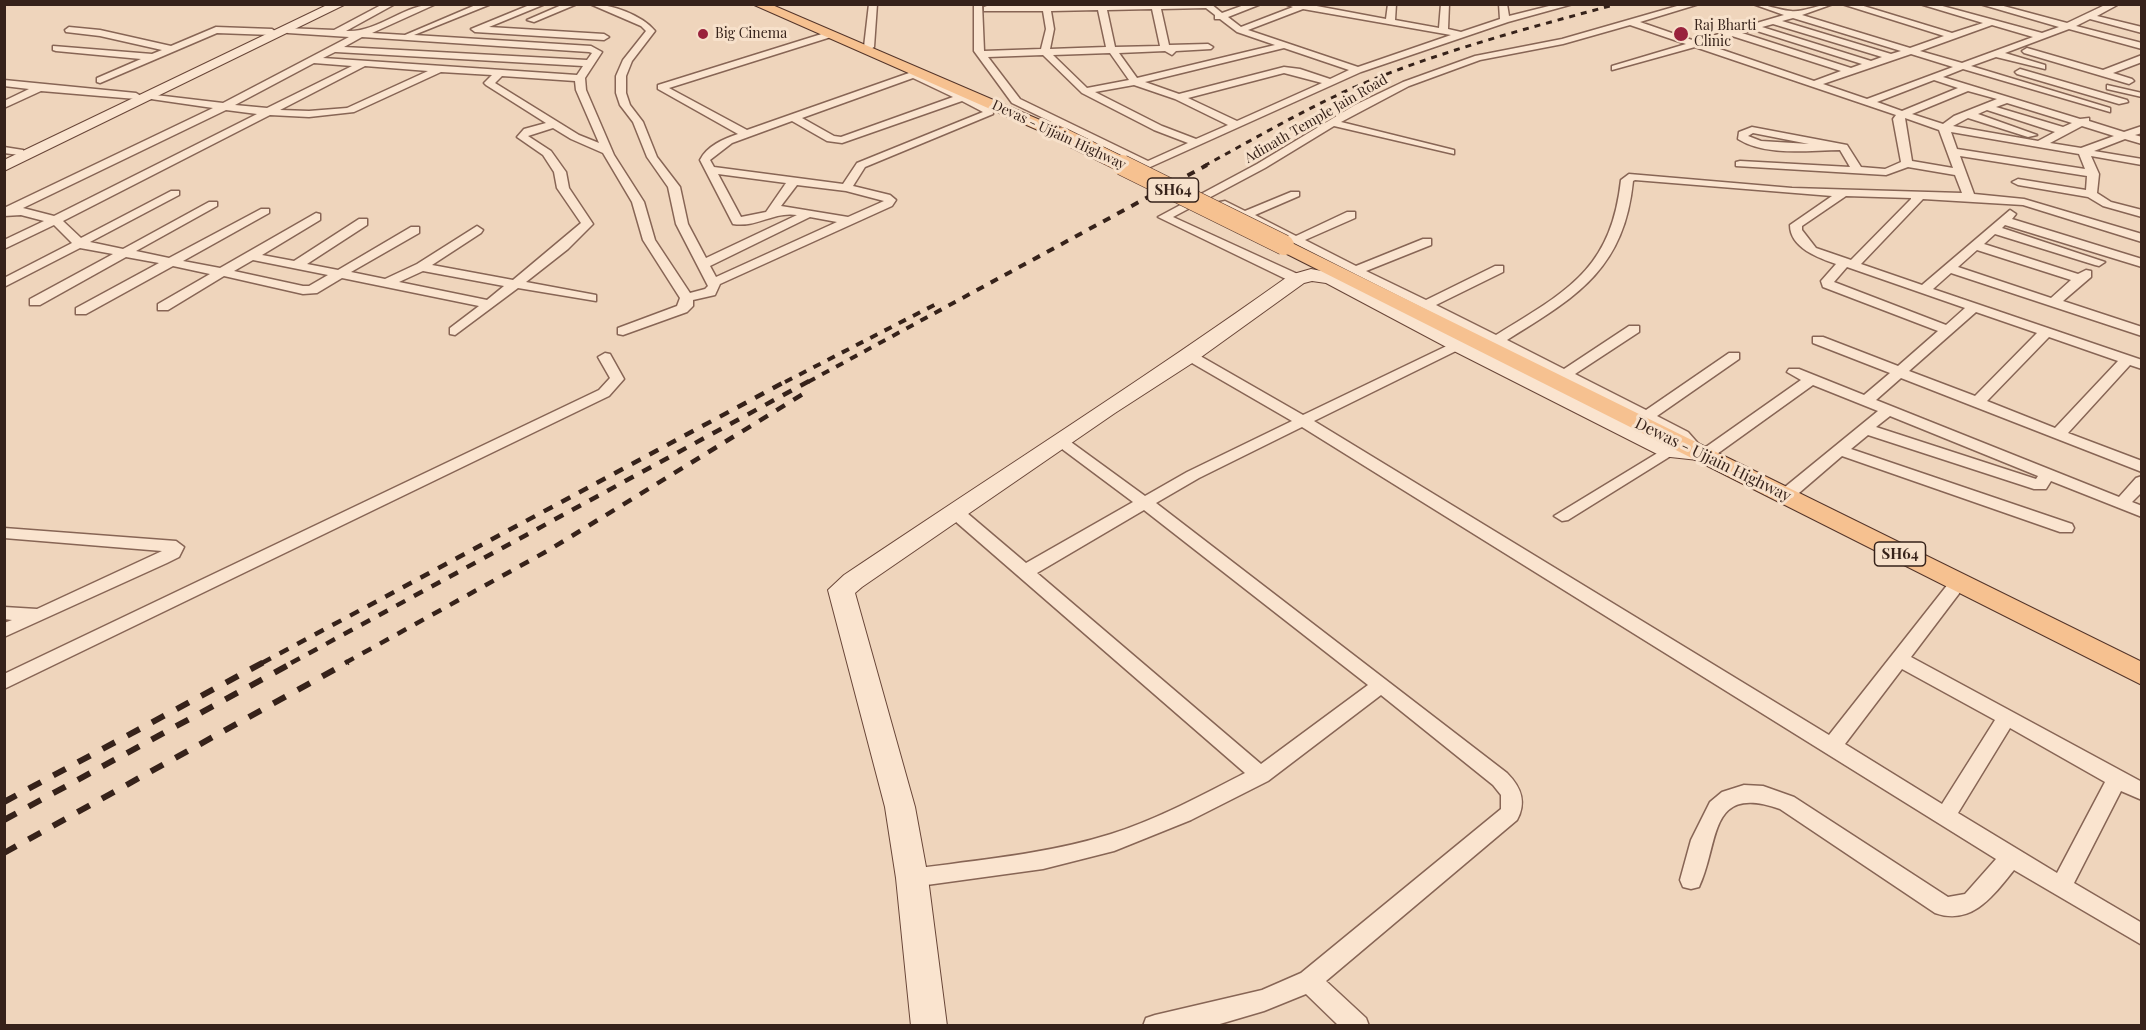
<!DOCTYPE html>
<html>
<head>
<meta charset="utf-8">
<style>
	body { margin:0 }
	#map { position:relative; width:2146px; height:1030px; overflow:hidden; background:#efd5bc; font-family:"Playfair Display",serif }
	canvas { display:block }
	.frame { position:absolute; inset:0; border:6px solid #36221a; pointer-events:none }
</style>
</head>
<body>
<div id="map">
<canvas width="2146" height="1030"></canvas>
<div class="frame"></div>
</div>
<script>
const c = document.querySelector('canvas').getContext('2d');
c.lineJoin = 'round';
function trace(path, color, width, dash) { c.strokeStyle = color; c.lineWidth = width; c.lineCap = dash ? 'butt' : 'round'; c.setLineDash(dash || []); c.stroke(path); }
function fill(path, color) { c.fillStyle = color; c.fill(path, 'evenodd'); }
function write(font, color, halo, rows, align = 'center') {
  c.font = font + ' "Playfair Display",serif'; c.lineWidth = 6; c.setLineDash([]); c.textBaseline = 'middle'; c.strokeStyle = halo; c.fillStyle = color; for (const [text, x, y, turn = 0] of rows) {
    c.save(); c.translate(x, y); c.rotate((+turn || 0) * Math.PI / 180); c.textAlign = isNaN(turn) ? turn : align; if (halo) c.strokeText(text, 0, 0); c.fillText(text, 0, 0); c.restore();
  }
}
const street = new Path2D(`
	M383,4H395L346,31C378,33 404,4 436,4L372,33L405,35L478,4H491L414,35L591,46L602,52L585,78L586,90L614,155L644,202L655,240L690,293L705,289L708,286L676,224L668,187L647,157L633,122L620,105L616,93V76L623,60L646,31L641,26L590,4C611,4 642,15 655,31L632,61L626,76V93L630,105L643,122L657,157L680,187L688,224L706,258L797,215C775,211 756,228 733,224L700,160C707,146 723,139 738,134L658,89V85L828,32L831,33V37L669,88L747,130L909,73L907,70L912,67L920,75L992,107L993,114L865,167L853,186L890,195L896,200L892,206L720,284L715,295L693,300V306L687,312L623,335L618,334V328L677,306L680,298L643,240L632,202L603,153L571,139L553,128L528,136L551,151L566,172L569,188L593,224L568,249L526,282L596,295V301L518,288L455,335L450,334V328L479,306L342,278L317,293L303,294L224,276L168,310H158V304L210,274L173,266L86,314H76V308L159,263L126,257L40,305H30V299L113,254L80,248L4,287V278L72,243L54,225L4,249V240L44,221L21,215L4,216V208L213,108L151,99L146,96L147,94L223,103L349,37L288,33L285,32V28L334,30ZM362,37L589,52L592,53L587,60L344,47ZM335,52H336L583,66L577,75L323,58ZM314,63L352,66L267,108L235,105ZM365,66L428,71L347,108L309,111L280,110ZM441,72L492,75L484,83L486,85L546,123L524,129L517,137L543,155L554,172L557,188L581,223L513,280L432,265L481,233L483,230L477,226L417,264L385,279L351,272L419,233V227H411L338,270L307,264L367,225V219H359L294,261L262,255L320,220V214L316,213L220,268L183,261L269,213V209H261L169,258L136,251L217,206V202H209L123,249L90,242L179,195V191H171L81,238L63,221L270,115L309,117L354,112ZM502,76L575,81L576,90L599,143L579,135L495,83ZM913,78L953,97L841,137L834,136L802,118ZM962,101L983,112L857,163L843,184L714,167L710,160L732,143L792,121L827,141L842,143ZM226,110L257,114L54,216L23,208ZM718,174L786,183L766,212L741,217ZM797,185L846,191L884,201L848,217L781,206ZM810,217L837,222L716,277L710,266ZM253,260L328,275L309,286H303L234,271ZM423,271L504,286L487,300L399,282Z
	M532,4H545L489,27L604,34L609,37L604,40L475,32L471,29Z
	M564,4H577L534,22L527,20Z
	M869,4H877L874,47L869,50L864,47Z
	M974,4H982L984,51L1041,49L1046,29L1043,11H984V7L987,6L1211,4L1222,13L1247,4H1261L1228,17L1241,27L1293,7L1285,4H1306L1386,19L1388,4H1396L1395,20L1439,28L1441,4H1449L1448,29L1461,32L1500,19L1499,4H1507L1509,16L1557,4H1573L1508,22L1361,72L1148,168L1012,103L974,51ZM1206,8L1215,15V19H1220L1237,32L1275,45L1137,78L1119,53L1165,51L1172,55L1176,51L1211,49L1213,47L1208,44L1169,45L1161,9ZM1152,9L1160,46L1115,47L1107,10ZM1303,9L1451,35L1358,67L1248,30ZM1098,10L1106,47L1050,49L1054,29L1051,11ZM1284,48L1349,70L1330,79L1300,69L1284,67L1179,94L1145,82ZM1110,53L1129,80L1087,88L1053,55ZM1043,55L1082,93L1154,130L1188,143L1148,161L1020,99L988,57ZM1284,73L1322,83L1237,121L1188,98ZM1134,85L1175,99L1228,125L1196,139L1162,126L1095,92Z
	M1684,4H1699L1640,22L1695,41L1784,15L1753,4C1767,4 1777,10 1791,11C1800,13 1820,4 1833,4L1802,15L1910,48L1944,36L1842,4H1857L1952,33L1983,23L1920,4H1935L2042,33L2059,27L1980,4H1996L2067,23L2107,4H2119L2097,16L2142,27V33L2090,19L2076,26L2142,43V49L2069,29L2005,53L2045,65V69L1996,57L1971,66L2110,108V112L1963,69L1943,77L2080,119L2089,118V121L2124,132L2142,126V133L2135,135L2142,137V144L2125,139L2094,151L2142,159V165L2091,156L2099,174L2097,193L2111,202L2142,210V217L2103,206L2088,197L2018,185L2012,182L2018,179L2086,190L2087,176L1960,156L1974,194L2024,199L2142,234V242L2023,205L1923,199L1861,264L1922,285L2010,210L2016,214L2012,219L2142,259V267L2005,225L2002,228L2105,262L2099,266L2095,265L1995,234L1984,244L2078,274L2086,270L2091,271V277L2063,301L2142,327V336L1951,273L1933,289L2142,360V369L2130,365L2068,433L2142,461V472L1901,378L1876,400L2119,497L2136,478L2142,476V492L2132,502L2142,506V517L2051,481L2046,489H2034L1868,435L1851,449L2072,524L2074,528L2072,532H2060L1842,456L1792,499H1780L1778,495L1780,491L1878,411L1813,385L1710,459H1698L1678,438L1642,419L1215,203L1225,201L1245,211L1291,192H1299V196L1255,215L1296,236L1347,212H1355V218L1305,240L1356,266L1423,239H1431V245L1366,271L1426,300L1495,266H1503V272L1436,305L1496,335C1567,291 1611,270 1621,180L1629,174L1792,188L1962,193L1955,175L1908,167L1886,175L1736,166V162L1740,161L1850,167L1840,150C1808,150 1767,157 1738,139L1739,132L1752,127L1847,145L1861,167L1885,169L1901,162L1893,119L1896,115L1695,47L1612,70V66L1686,44L1630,25L1563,44L1480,60L1409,86L1341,122L1454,150V154L1334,126L1265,168L1173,217L1302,276V282H1292L1158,217L1257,164L1355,105L1403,82L1475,56L1562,39ZM1793,18L1901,51L1891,54L1782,21ZM1773,24L1882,57L1871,61L1762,27ZM1992,25L2033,37L1962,63L1920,51ZM1756,29L1757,31L1862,64L1851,68L1742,33ZM1732,36L1841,71L1814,81L1705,44ZM1911,54L1953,67L1867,99L1823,84ZM1934,80L1958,88L1902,111L1877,102ZM1968,91L1997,99L1954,116L1943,124L1912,114ZM2007,103L2072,123L2063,127L1996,107ZM1987,110L2055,132L2038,141L1953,126L1968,118L2028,137L2037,135L1978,114ZM1905,118L1939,130L1953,168L1912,161ZM2082,126L2114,136L2081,148L2050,143ZM1951,132L2079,154L2085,169L1957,149ZM1753,133L1809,144L1761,141L1748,136ZM1635,180L1832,196L1790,225C1790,248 1819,258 1836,264L1821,281L1823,287L1938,331L1898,366L1823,337H1813V343L1890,373L1864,395L1799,369H1789L1787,372L1801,380L1703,449L1688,432L1657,416L1739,359V353H1729L1646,410L1575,374L1639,332V326H1629L1564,369L1507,340C1576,297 1624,270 1633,181ZM1846,196L1911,198V199L1851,260L1816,248L1802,230V226ZM1977,250L2071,280L2051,298L1958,267ZM1847,267L1965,308L1946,325L1834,282ZM1976,312L2037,333L1975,396L1909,371ZM2049,337L2118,361L2055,428L1987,401ZM1890,416L2038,476L2036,479L1876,427Z
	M69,27L100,30L171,46L216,27L272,29L276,32L272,35L217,33L100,83L97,82V78L141,59L56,51L53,50V46L152,54L162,50L100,36L66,32L65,30Z
	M2027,48L2103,70L2142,55V62L2113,73L2132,79L2134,81L2129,84L2024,53L2022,51Z
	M2020,69L2127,100L2128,102L2119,104L2017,74L2015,72Z
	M4,80L136,93L141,96L136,99L41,91L4,108V101L29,89L4,86Z
	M2107,85L2142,93V97L2107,89Z
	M4,147L23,150L24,152L19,155L4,153Z
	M1457,341L1462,342V348L1314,421L1829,735L1952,579H1964L1967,583L1964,587L1911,657L2142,782V800L2121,791L2074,883L2142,923V945L2014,870C1993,896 1972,926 1935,913L1780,809C1707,783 1720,843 1699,887L1691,889L1683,887L1680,880L1691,840L1710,802L1722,792L1744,785L1763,786L1794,797L1948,897L1965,894L1996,859L1302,427L1199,478L1156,503L1507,773C1521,787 1527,802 1517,820L1326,981L1366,1018L1369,1026H1339L1306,994L1264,1011L1213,1026H1143L1146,1018L1155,1015L1262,990L1301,973L1501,809V795L1493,785L1381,695L1268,781L1191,820L1114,851L1043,869L912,887L904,885L901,878L904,871L912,869C978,860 1047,854 1111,834C1158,819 1202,795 1245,773L948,515L946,511L948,507H960L1026,563L1133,502L1054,443L1051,440L1054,437H1064L1145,496L1187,472L1292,421L1185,359V353H1195L1303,415ZM1144,510L1368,685L1261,764L1037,573ZM1902,669L1995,720L1942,804L1845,744ZM2010,728L2105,782L2057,873L1958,813Z
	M605,353L610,354L624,379L609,396L4,689V674L599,390L610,378L598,357Z
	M1669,446L1674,448L1677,451L1674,454L1568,520L1562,521L1554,516Z
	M4,528L176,541L184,547L179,557L167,563L4,637V623L12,620L4,619V607L37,609L162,551L4,538Z`);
const secondary = new Path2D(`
	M329,4H346L4,171V160Z
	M1311,269L1338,274L1464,341L1674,445L1706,448L1709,453L1706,458L1698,460L1661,456L1450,349L1326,283L1312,281L1304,283L1197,360L1115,413L862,587L855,593L915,807L928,878L947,1026H911L896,878L885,807L828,590L844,575C993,475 1144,379 1290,275Z`);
const primary = new Path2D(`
	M752,4H770L1068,132L1070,135L1068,138H1056Z
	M1284,239L2142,662V685L1277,249L1275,245Z`);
trace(street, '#876555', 3);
trace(secondary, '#694638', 2);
trace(primary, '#54352a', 2);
fill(street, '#fae4cf');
fill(secondary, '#fae4cf');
fill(primary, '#f6c190');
trace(new Path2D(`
	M1204,166C1254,139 1303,110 1355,87C1439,51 1529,28 1617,4`), '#36221a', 3, [6, 6]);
trace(new Path2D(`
	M785,382L940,302
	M808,382L1207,165`), '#36221a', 4, [8, 8]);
trace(new Path2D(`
	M262,663L788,380
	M291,663L811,380
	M345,663L549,550L803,394`), '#36221a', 4.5, [10, 10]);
trace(new Path2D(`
	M4,802L264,662
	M4,820L294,662
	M4,853L348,662`), '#36221a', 6, [14, 14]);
const primaryBridgeFar1 = new Path2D(`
	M1062,135L1125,166`);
const primaryBridge = new Path2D(`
	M1122,165L1284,245`);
trace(primaryBridgeFar1, '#54352a', 16, []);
trace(primaryBridge, '#54352a', 21, []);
trace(primaryBridgeFar1, '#f6c190', 15);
trace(primaryBridge, '#f6c190', 20);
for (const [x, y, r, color] of [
	[703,34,6,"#99223c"],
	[1681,34,8,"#99223c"]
]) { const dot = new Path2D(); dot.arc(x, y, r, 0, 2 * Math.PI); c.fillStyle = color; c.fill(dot); trace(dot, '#f7e1cb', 2); }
write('14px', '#36221a', '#f7e1cb', [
	["Raj Bharti",1694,26],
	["Clinic",1694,42],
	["Big Cinema",715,34]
], 'left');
write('14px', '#36221a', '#f7e1cb', [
	["Adinath Temple Jain Road",1316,119,-30],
	["Devas - Ujjain Highway",1059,135,25]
]);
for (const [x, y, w] of [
	[1173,190,51],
	[1900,554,51]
]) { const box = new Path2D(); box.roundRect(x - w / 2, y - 12, w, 24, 4.5); c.fillStyle = '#f7e1cb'; c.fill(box); trace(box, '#36221a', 1.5); }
write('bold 15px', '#36221a', null, [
	["SH64",1173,190],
	["SH64",1900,554]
]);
write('16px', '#36221a', '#f7e1cb', [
	["Dewas - Ujjain Highway",1713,460,26]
]);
</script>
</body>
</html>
